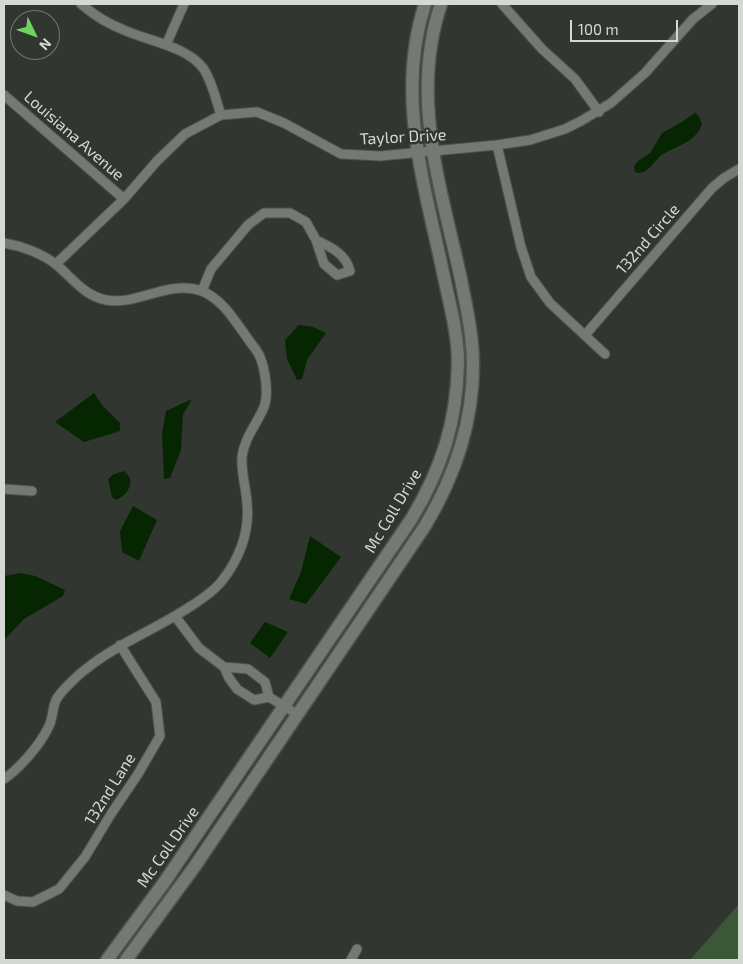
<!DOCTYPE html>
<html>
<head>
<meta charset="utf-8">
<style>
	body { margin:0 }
	#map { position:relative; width:743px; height:964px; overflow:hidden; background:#313730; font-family:"Exo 2",sans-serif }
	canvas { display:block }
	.frame { position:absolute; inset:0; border:5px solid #d5d9d4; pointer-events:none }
	.north { position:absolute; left:10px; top:10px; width:50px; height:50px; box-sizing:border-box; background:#313730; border:1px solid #737872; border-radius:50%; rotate:132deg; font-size:14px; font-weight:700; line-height:20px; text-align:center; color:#d5d9d4 }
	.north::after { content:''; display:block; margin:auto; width:18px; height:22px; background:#6fd360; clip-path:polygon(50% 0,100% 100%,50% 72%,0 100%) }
	.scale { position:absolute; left:570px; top:20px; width:108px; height:22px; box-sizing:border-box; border:2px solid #d5d9d4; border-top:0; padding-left:6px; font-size:15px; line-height:18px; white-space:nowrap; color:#d5d9d4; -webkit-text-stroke:4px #313730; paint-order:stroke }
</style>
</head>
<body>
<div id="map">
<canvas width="743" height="964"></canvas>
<div class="frame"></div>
<div class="north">N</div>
<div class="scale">100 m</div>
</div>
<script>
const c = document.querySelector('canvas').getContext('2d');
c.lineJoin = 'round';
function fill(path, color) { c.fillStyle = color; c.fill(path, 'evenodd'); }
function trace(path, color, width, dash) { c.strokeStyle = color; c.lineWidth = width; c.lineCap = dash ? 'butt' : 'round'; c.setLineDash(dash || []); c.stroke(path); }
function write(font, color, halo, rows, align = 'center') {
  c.font = font + ' "Exo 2",sans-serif'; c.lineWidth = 5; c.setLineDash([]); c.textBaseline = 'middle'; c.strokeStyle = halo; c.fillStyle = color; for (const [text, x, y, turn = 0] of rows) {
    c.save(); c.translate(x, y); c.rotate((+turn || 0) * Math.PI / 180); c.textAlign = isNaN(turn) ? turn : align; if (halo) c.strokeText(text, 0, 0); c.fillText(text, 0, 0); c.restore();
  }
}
fill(new Path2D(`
	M739,904V960H690Z`), '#3c5638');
fill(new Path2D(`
	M695,113L698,115L702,123C699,140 676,147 663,154C654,160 647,177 635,172L634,166L638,161L650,153L662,133L680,123Z
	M299,325L313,327L326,333L307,360L302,379L297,380L287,359L285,340Z
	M94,393L102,405L120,423V431L84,442L55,422Z
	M192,399L183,415L181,450L170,478L164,479L162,434L166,411Z
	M124,471C137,481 128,495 116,500L112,497L108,479L114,474Z
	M133,506L157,520L139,561L122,552L120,531Z
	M310,536L341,557L306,604L289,599L301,572Z
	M21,573L35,576L65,590L63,596L24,619L4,640V576Z
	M265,622L288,632L270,658L250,643Z`), '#062602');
const minor = new Path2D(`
	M81,4C94,15 108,24 124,30C148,41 186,46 203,68C212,81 216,100 221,115
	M502,4L542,49L575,79L599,112
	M166,45L184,4
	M4,95L124,199
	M497,145L521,247L531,277L550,303L605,354
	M4,243C22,246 44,254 58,266C73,279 85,296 106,300C137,306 169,279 202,291C223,300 235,321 248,339C252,345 258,351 260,357C265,369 269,394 264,407C257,424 244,438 242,457C241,473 246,487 247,503C250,532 239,560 221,582C212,593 199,601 188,608C154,630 117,644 86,669C78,675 60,692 56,700C52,709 53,720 48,728C40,745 19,769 4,779
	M56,264L124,199L157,161L185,134L221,115L257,112L284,123L341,154L380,156L497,145L530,140L565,129L581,121L611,103L645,73L693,19L712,4
	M202,291L211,269L248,225L264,213H290L306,222L316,240L324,264L337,275L350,271C346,254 331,247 316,240
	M586,334L712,188L724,178L739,169
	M4,489L32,491
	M175,616L199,648L224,667L229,678L237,689L254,700L269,697L265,682L248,669L224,667
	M269,697L297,714
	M4,895L17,901L33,902L59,889L85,857L111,814L138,774L160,736L156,702L120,645
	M351,960L357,949`);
const secondary = new Path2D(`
	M107,960L163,884L412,518C442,468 457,421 458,363C458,334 450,305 444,277C425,185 395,96 425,4
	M126,960L195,866L425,526C455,476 473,423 473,365C473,335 466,305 460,275C440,184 410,96 441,4`);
trace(minor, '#4e534d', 11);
trace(secondary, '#4e534d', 15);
trace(minor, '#737a71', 9);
trace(secondary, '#737a71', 12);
write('16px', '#d5d9d4', '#313730', [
	["Louisiana Avenue",74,136,41],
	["Taylor Drive",403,137,-3],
	["132nd Circle",648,239,-49],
	["Mc Coll Drive",393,511,-59],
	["132nd Lane",110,789,-58],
	["Mc Coll Drive",168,847,-55]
]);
</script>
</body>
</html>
